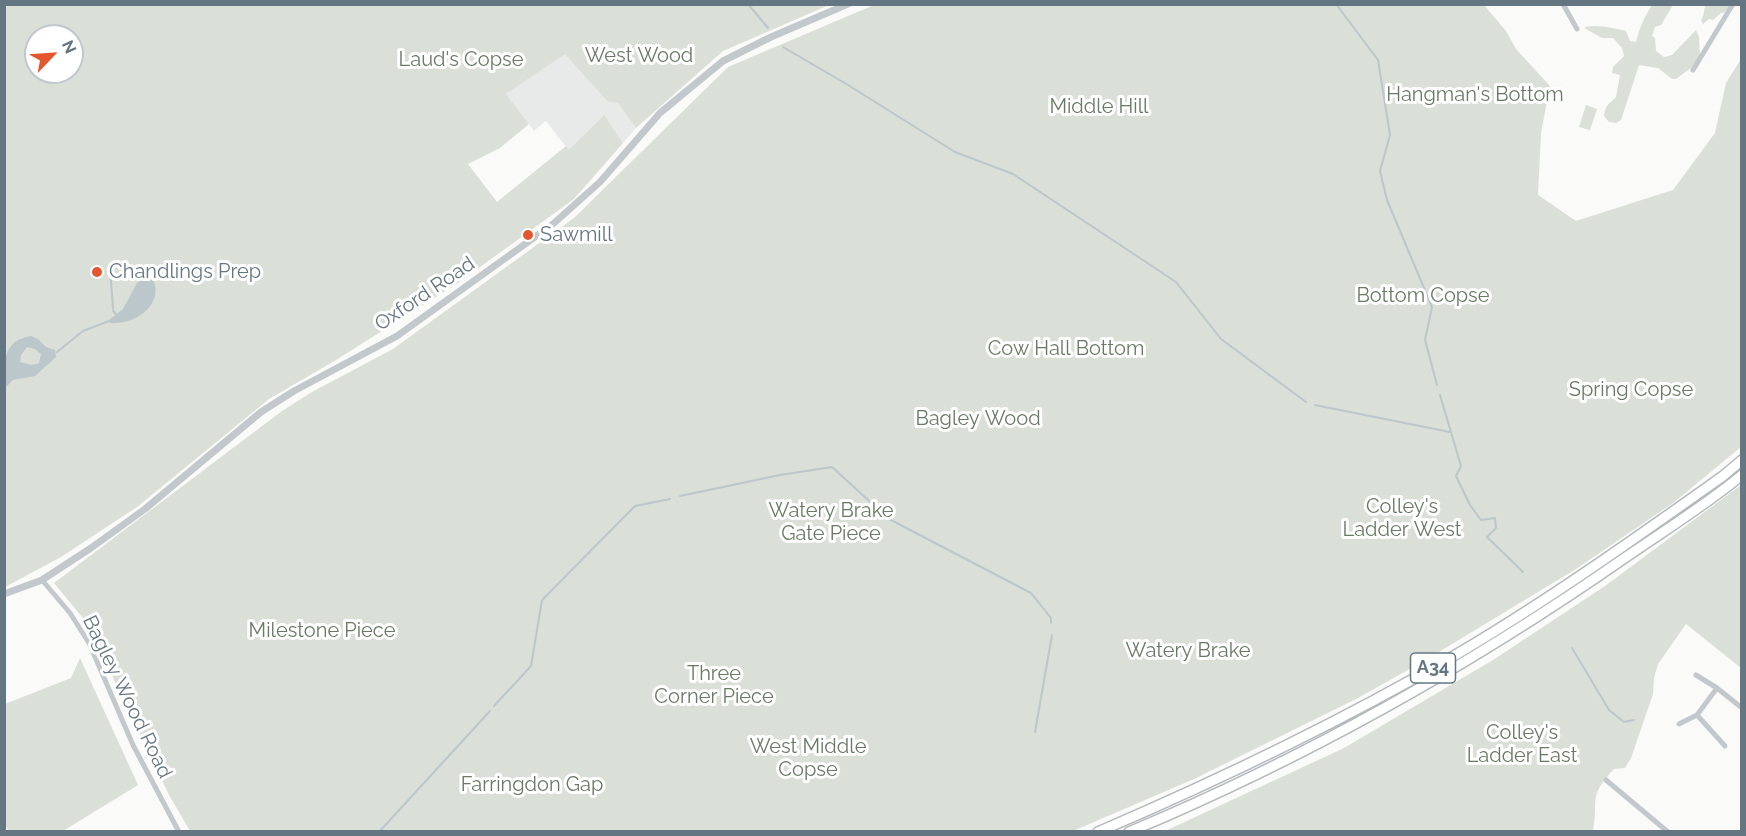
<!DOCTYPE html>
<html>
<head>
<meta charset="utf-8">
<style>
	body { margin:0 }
	#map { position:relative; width:1746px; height:836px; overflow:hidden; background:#fafaf8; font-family:Raleway,sans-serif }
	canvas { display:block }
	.frame { position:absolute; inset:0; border:6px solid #657683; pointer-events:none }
	.north { position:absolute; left:24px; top:24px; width:60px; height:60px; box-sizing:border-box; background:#fff; border:2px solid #c1c8cd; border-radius:50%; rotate:65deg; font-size:16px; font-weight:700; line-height:24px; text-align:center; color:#657683 }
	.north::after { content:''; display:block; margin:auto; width:21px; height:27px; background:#e4572e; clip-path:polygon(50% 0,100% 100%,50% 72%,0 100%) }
</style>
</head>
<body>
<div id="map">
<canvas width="1746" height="836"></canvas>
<div class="frame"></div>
<div class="north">N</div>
</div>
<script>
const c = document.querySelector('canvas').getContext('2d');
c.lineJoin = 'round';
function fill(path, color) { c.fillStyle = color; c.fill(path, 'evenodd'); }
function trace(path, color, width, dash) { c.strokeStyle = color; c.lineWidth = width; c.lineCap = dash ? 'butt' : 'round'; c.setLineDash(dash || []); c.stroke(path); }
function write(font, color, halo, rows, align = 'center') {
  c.font = font + ' Raleway,sans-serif'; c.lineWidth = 6; c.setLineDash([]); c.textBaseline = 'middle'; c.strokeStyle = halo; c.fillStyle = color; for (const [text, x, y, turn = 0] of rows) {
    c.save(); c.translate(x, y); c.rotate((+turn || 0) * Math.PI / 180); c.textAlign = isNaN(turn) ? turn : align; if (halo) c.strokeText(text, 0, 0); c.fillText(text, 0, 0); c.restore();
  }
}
fill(new Path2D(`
	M565,53L608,102L618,103L636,128L623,143L603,116L569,151L546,121L534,131L506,94Z`), '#e8e9e9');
fill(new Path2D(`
	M4,5H829L723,51L636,128L618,103L608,102L565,54L506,94L529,124L500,148L468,164L497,202L566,146L569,150L604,115L623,143L574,199L458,283L336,360L269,399L137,507L61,557L5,587ZM36,36H72V72H36Z
	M874,5H1484L1506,31L1516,49L1550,86L1541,133L1538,195L1576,221L1673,190L1715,133L1726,83L1741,59V447L1673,503L1576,569L1424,661L1358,698L1194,779L1073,831H190L169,795L87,623L54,583L282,411L312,392L393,349L574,218L728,67Z
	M1652,5H1673L1661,25L1655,27L1652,36L1655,38L1656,51L1664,57L1672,55L1696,30L1699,37L1700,57L1691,68L1676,79H1672L1658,68L1639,65L1621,120L1616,123L1609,122L1604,116C1605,105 1609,104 1616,97L1620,75L1612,73L1613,67L1624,56L1622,48L1613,38H1602L1586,29L1585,27C1597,24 1613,28 1626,31L1630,41L1636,42C1639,29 1645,16 1652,5Z
	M1706,5H1731L1724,13H1721L1713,20L1709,19L1703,24L1701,20C1705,15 1703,10 1706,5Z
	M1586,105L1597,109L1590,130L1579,127Z
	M1741,485V668L1686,624L1658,664L1654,678L1653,694L1631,758L1625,768L1614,769C1587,798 1599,798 1593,831L1163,832L1344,748L1493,660L1605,586Z
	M80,658L138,785L63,831H9L4,824L5,704L71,678Z`), '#dadfd7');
fill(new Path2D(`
	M145,275L152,277C166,305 135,325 110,323L109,320L123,309L137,283Z
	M31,336L38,339L46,347L55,350L56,357L35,376L13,380L5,388C4,364 1,341 31,336ZM27,347L35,349L41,354L39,363L32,365L20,362L21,355Z`), '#bbc7cb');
trace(new Path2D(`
	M748,4L768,28
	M1336,4L1378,60L1390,135L1380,171L1387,200L1432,307L1425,340L1437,385
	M783,47L848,85L955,152L1013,174L1176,282L1221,339L1306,402
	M110,267L113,309
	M113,311L116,314
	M57,352L83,331L109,321
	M1440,395L1461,466L1456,476L1470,505L1481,520L1495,518L1496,528L1487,537L1523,572
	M1315,405L1450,432
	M680,496L780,475L832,467L889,519L1031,593L1051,618V623
	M1572,648L1609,710L1624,722L1634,720
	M494,706L531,666L542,600L635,506L670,499
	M1035,732L1052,635
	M379,832L490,711`), '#bbc7cb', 2);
const trunk = new Path2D(`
	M1098,832C1219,780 1338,723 1452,657C1546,602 1634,539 1723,476L1742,460
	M1129,832C1303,759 1471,665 1626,557C1665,530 1706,505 1742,475`);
trace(trunk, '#b4b9bd', 12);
trace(new Path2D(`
	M1563,4L1577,29
	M1693,70L1733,4
	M42,580L70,613L89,643L133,745L179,832
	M1696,675L1717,688L1742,708
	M1697,715L1725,746
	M1679,724L1697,715L1717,688
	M1606,780L1668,832`), '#c3c8cc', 5);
trace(new Path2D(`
	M4,594L42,580L91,548L145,509L261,412L294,391L397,336L553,224L600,182L660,113L723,61L771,37L848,4`), '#c3c8cc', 7);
trace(trunk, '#fff', 9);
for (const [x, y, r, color] of [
	[528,235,6,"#e4572e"],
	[97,272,6,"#e4572e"]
]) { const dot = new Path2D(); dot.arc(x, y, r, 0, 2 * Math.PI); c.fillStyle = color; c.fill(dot); trace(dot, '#fff', 2); }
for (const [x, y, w] of [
	[1433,668,45]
]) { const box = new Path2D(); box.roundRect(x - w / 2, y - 15, w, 30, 4.5); c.fillStyle = '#fff'; c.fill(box); trace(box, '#657683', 1.5); }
write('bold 18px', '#657683', null, [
	["A34",1433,668]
]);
write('20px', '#687a64', '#fff', [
	["West Wood",639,56],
	["Laud's Copse",461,60],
	["Hangman's Bottom",1475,95],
	["Middle Hill",1099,107],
	["Bottom Copse",1423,296],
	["Cow Hall Bottom",1066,349],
	["Spring Copse",1631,390],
	["Bagley Wood",978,419],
	["Colley's",1402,507],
	["Ladder West",1402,530],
	["Watery Brake",831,511],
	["Gate Piece",831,534],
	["Milestone Piece",322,631],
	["Watery Brake",1188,651],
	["Three",714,674],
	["Corner Piece",714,697],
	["Colley's",1522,733],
	["Ladder East",1522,756],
	["West Middle",808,747],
	["Copse",808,770],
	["Farringdon Gap",532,785]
]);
write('20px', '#657683', '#fff', [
	["Sawmill",540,235],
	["Chandlings Prep",109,272]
], 'left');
write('20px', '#657683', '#fff', [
	["Oxford Road",425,294,-34],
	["Bagley Wood Road",127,697,64]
]);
</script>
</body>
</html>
